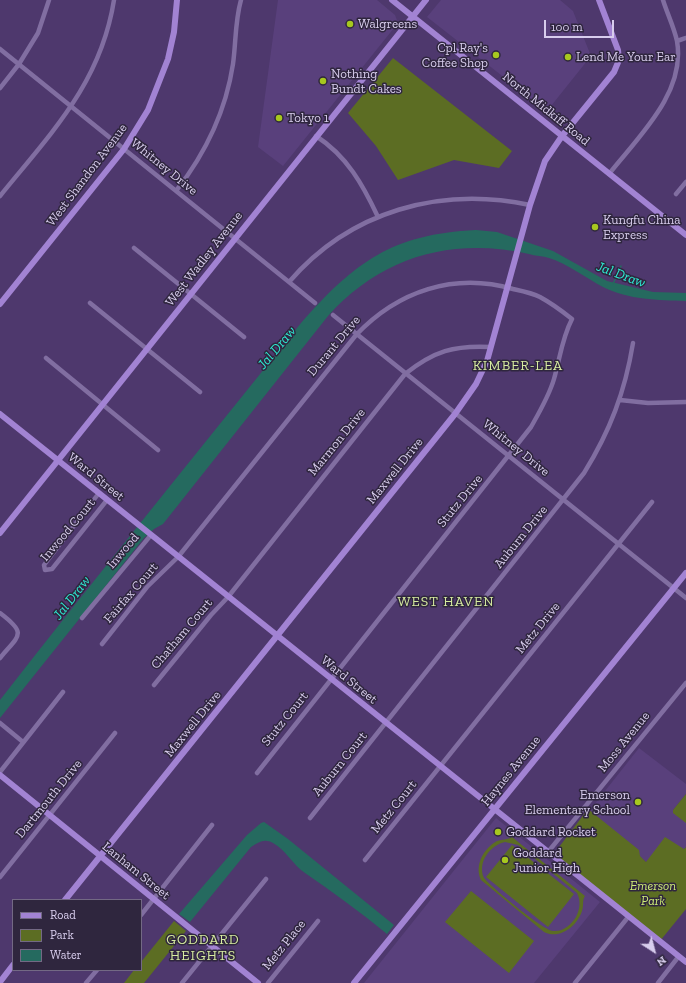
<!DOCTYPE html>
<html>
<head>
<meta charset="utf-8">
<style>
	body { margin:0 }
	#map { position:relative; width:686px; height:983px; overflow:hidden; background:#4e386d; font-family:"Zilla Slab",serif }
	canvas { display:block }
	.legend { position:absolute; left:12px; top:899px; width:130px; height:72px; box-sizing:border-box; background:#2f263e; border:1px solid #736984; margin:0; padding:5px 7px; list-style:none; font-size:12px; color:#d8cded }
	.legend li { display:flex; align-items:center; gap:8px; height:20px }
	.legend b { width:20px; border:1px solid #736984 }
	.north { position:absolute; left:634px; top:931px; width:40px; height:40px; -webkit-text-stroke:3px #2f263e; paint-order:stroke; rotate:144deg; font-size:11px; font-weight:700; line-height:16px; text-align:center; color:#d8cded }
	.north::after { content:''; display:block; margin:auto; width:14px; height:18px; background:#d8cded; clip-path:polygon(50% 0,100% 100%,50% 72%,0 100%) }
	.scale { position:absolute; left:544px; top:20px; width:70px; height:18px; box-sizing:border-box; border:2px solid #d8cded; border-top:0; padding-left:5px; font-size:12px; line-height:14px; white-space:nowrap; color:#d8cded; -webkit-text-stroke:3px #2f263e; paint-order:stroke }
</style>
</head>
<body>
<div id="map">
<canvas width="686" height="983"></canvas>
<ul class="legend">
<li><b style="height:5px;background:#a283d3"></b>Road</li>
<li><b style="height:11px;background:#5c6d23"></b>Park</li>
<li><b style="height:11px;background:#256a5f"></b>Water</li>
</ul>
<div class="north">N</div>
<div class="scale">100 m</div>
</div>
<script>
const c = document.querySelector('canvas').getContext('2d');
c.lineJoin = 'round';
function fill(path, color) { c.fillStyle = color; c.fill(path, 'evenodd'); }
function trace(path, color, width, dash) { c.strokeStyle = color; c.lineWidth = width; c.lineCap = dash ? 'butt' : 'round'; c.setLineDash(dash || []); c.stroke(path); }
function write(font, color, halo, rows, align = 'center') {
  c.font = font + ' "Zilla Slab",serif'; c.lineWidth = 3; c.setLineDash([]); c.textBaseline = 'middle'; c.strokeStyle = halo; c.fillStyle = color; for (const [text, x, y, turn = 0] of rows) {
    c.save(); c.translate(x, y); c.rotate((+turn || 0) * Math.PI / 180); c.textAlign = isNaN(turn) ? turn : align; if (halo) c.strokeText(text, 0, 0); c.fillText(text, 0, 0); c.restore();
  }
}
fill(new Path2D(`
	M278,0H377L395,15L398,23L283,166L258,147Z
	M441,0H560L573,11L591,56L547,111L427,17Z
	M639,748L686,784V794L673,810L686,822V847L684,849L646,862L590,810Z
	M496,818L600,902L534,983H364Z`), '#59407c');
fill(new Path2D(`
	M393,58L512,151L499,168L454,160L398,180L376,146L348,113Z
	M686,794V823L673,813V810Z
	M588,809L639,850L640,856L646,862L665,837L684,849L686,847V909L660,941L548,852L556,851Z
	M512,837L585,896C582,900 584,905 582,911C577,926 560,940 544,932L481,880C474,865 484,848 497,841C502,839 508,840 512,837ZM505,842L518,845L577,893C581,901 580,909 576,917C571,925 563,932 553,931C544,931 491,887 484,878C477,863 490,845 505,842Z
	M512,845L574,894L548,927L486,877Z
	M471,891L534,941L509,973L445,922Z
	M174,921L186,931L144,983H124L134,970H141V962Z`), '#5c6d23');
fill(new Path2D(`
	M476,230L497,232L553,251L607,281L653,292L686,293V301C658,300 629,300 603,287C586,278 568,264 549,258C543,256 535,256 529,254C452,237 382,256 328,316L163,524L154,529L144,538L0,718V700C99,573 200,449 301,323C355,262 392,234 476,230Z
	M264,822L288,839L394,925L387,934C360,912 333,892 305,873C293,865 286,850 273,843C265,838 258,842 251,847L190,922L179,914L247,835L261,823Z`), '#256a5f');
trace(new Path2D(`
	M613,284L621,266`), '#256a5f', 1.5);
trace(new Path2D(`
	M677,41L686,38
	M0,49L315,303
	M0,88L19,64L38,33L49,0
	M316,136C347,156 363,185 378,217
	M609,174C638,137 686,93 677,41C674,27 667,13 663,0
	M176,191C205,154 226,110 233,64C236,42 235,21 241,0
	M676,194L686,182
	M0,196C51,133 101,83 114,0
	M134,248L244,337
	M289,282C350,211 440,186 530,205
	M90,303L200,392
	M333,315L686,598
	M46,358L158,450
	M620,400L648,403L686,402
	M99,493L44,565L45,570L52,569L107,500
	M0,613C28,634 19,635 0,658
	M82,618L151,535
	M102,644L147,587L178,557L356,335C398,291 454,272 513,289C522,291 532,293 540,297C551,303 562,311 572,319C562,338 560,358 554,379C549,396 540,411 531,427L257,773
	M154,685L211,615L228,597L405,374C434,351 454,345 491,347
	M0,723L23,742
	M0,772L63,692
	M310,818L584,473C610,431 625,392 633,343
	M548,852L686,683
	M365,860L652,502
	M0,877L115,733
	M141,915L212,825
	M86,983L97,970
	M182,983L266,879
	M268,983L318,921
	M575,983L629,916
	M658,983L679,956`), '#816ea1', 4.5);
trace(new Path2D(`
	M392,0L686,235
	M0,304L124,149L148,110L168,59L174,32L177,0
	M0,414L686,962
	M0,533L426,0
	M0,775L258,983
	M65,900L455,414L476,384L487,361L530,205L545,161L562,136L614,72L619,60L618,50L599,0
	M0,982L13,965
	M354,983L686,573`), '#a283d3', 6);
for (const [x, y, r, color] of [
	[350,24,4,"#a7c81f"],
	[496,55,4,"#a7c81f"],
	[568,57,4,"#a7c81f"],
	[323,81,4,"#a7c81f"],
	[279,118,4,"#a7c81f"],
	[595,227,4,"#a7c81f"],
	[638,802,4,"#a7c81f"],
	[498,832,4,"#a7c81f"],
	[505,860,4,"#a7c81f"]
]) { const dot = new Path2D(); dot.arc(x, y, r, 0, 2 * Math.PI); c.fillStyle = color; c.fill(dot); trace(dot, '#2f263e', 1.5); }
write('13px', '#d8cded', '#2f263e', [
	["Walgreens",358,24],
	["Cpl Ray's",488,48,"right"],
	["Coffee Shop",488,63,"right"],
	["Lend Me Your Ear",576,57],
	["Nothing",331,74],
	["Bundt Cakes",331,89],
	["Tokyo 1",287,118],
	["Kungfu China",603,220],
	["Express",603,235],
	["Emerson",630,795,"right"],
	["Elementary School",630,810,"right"],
	["Goddard Rocket",506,832],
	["Goddard",513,853],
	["Junior High",513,868]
], 'left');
write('13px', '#d8cded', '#2f263e', [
	["North Midkiff Road",546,109,39],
	["Whitney Drive",164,167,39],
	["West Shandon Avenue",87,175,-53],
	["West Wadley Avenue",204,259,-52],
	["Durant Drive",334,346,-50],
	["Marmon Drive",337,442,-51],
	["Whitney Drive",516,448,39],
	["Maxwell Drive",395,471,-51],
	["Ward Street",96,477,39],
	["Stutz Drive",460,501,-51],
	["Inwood Court",68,530,-50],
	["Auburn Drive",521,537,-51],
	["Inwood",123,551,-50],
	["Fairfax Court",131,593,-49],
	["Metz Drive",538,628,-51],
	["Chatham Court",182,634,-50],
	["Ward Street",349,680,39],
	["Stutz Court",285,719,-51],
	["Maxwell Drive",193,724,-51],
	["Moss Avenue",624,742,-51],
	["Auburn Court",340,764,-51],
	["Haynes Avenue",511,771,-51],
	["Dartmouth Drive",49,799,-51],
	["Metz Court",394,807,-51],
	["Lanham Street",136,871,39],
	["Metz Place",284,945,-51]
]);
write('italic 13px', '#ceec77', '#2f263e', [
	["Emerson",653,886],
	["Park",653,901]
]);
write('italic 14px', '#2deed5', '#2f263e', [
	["Jal Draw",621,275,20],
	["Jal Draw",277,348,-50],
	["Jal Draw",72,598,-52]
]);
c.letterSpacing = '1px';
write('14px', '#d7eca1', '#2f263e', [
	["KIMBER-LEA",518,366],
	["WEST HAVEN",446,602],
	["GODDARD",203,940],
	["HEIGHTS",203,956]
]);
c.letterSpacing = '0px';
</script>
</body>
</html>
